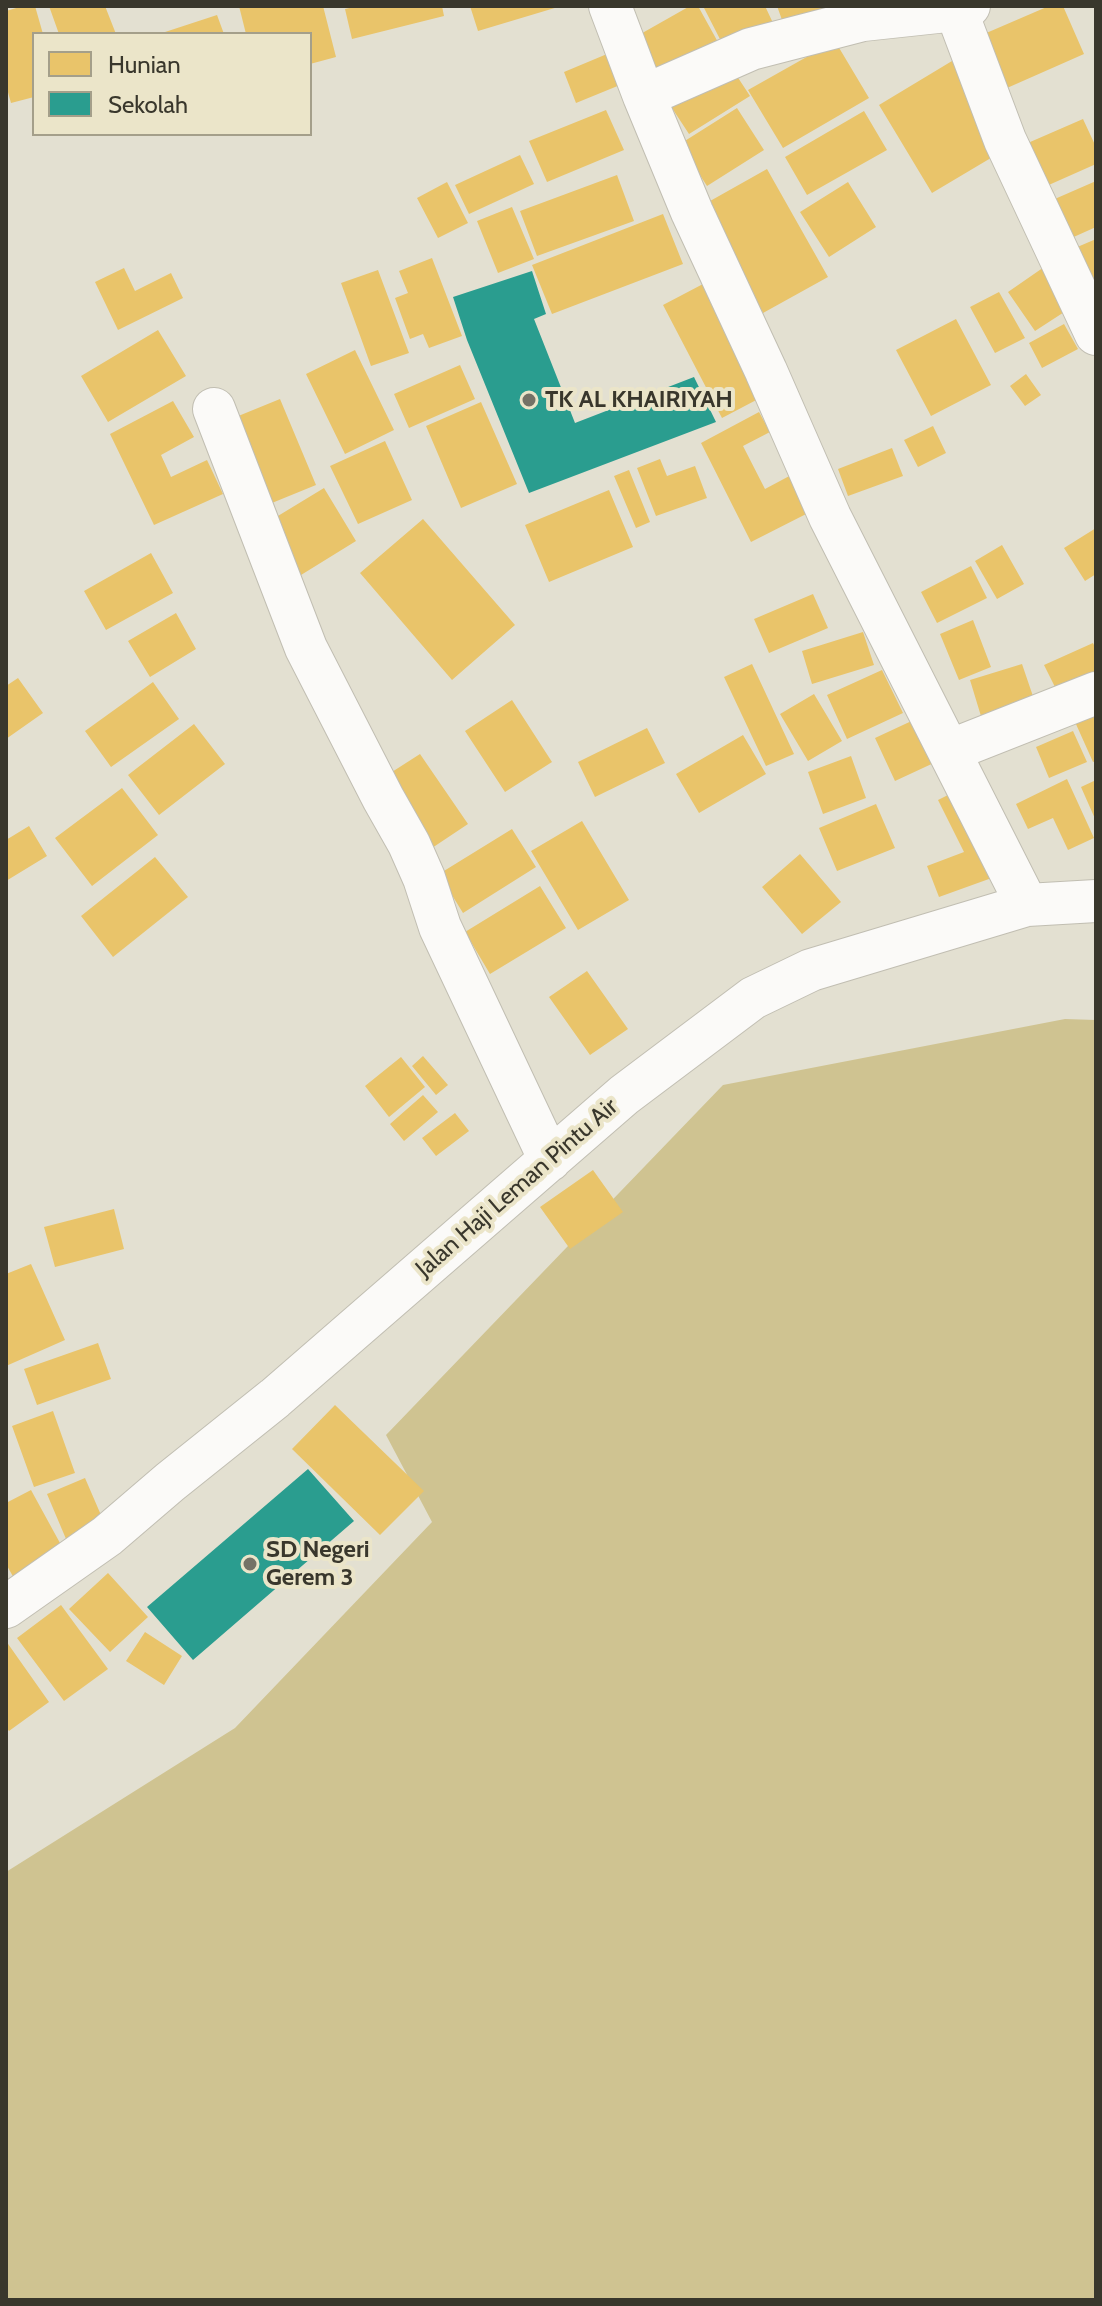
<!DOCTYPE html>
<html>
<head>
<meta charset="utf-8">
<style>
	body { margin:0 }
	#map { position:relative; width:1102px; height:2306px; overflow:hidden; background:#e3e0d1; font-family:Cabin,sans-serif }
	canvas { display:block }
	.frame { position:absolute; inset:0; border:8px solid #39372c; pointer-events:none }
	.legend { position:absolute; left:32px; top:32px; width:280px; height:104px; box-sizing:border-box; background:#ebe5c9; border:2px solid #a49f8a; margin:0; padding:10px 14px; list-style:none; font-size:24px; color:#39372c }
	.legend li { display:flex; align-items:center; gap:16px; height:40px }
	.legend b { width:40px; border:2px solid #a49f8a }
</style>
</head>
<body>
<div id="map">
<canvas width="1102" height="2306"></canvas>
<div class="frame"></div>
<ul class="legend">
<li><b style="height:22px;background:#e9c46a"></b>Hunian</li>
<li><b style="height:22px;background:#2a9d8f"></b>Sekolah</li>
</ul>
</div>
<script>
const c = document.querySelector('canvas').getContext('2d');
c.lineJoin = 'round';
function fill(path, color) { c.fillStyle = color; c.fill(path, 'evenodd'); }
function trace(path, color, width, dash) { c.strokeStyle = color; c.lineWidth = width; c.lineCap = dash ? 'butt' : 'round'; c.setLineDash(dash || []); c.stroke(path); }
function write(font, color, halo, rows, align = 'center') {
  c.font = font + ' Cabin,sans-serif'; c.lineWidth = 8; c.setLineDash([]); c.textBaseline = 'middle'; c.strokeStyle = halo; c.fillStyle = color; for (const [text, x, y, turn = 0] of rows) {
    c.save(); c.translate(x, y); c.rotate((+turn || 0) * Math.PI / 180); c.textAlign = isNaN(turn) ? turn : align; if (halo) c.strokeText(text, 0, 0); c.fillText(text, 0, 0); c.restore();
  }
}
fill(new Path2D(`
	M1065,1019L1096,1020V2300H6V1872L235,1728L432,1522L386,1435L723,1085Z`), '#cfc391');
fill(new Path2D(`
	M23,6H35L43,34H34V97L11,103L6,85V11Z
	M49,6H105L116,34H59Z
	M239,6H323L336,57L310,64V34H246Z
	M358,6H442L444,16L352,39L345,9Z
	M470,6H558V7L478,31Z
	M690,6H698L719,44L660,76L637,36Z
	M703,6H765L773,23L724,47Z
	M777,6H827L830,15L786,31Z
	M1049,6H1063L1084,54L1007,88L984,34Z
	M217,15L224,34H162V33Z
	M835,41L869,98L783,148L748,90Z
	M607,54L620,85L576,103L564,72Z
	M952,61L1006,149L932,193L879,105Z
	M731,67L750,96L689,134L670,105Z
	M737,108L764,150L707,186L680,144Z
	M606,110L624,150L547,182L529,141Z
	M864,111L887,150L807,195L785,157Z
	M1083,119L1096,147V164L1033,192L1014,149Z
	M520,155L534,184L469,214L455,185Z
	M767,169L828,277L763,313L703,205Z
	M617,175L634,221L537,256L520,211Z
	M1096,181V227L1058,244L1041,205Z
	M447,182L468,223L438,238L417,198Z
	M848,182L876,227L829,257L800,212Z
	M512,207L534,259L498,273L477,221Z
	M663,214L683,264L552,314L532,265Z
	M1096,239V286L1068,251Z
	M432,258L462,336L429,348L423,334L410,339L395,298L408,293L399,271Z
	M1047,265L1075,305L1035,331L1008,292Z
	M124,268L135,291L171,273L183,298L118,330L95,282Z
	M378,270L409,353L371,366L341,283Z
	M703,284L762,397L722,418L663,305Z
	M999,292L1025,338L995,353L970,307Z
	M956,319L991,385L931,416L896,350Z
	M1064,324L1078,349L1042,368L1029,343Z
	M158,330L186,376L108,422L81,376Z
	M355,350L394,430L345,454L306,374Z
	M460,365L475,399L409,428L394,394Z
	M1026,374L1041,395L1025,406L1010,386Z
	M280,399L316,485L267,505L231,419Z
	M173,401L194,437L161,455L171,477L207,460L223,494L154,525L110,434Z
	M481,402L517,484L461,508L426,426Z
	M759,412L770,432L743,446L765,489L795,473L814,510L751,542L701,443Z
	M933,426L946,453L918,467L904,440Z
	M385,441L412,500L358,524L330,466Z
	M892,448L903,476L848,496L838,469Z
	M660,459L667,476L695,466L707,498L656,516L637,468Z
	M629,470L650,522L636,528L614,476Z
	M324,488L356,541L301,575L268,522Z
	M609,490L633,547L549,582L525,525Z
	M423,519L515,625L452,680L360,573Z
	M1096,528V574L1085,581L1064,548Z
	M1002,545L1024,584L997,599L975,561Z
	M151,553L173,593L106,630L84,591Z
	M971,566L987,598L937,623L921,592Z
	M813,594L828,628L769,653L754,619Z
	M176,613L196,649L150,677L128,641Z
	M973,620L991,667L959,680L940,634Z
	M863,632L874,665L812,684L802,651Z
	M1093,643L1096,649V682L1061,699L1044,665Z
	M752,664L794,754L766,766L724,677Z
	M1022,664L1037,708L984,726L970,680Z
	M882,670L903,713L847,739L827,695Z
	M18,678L43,713L6,739V686Z
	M153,682L179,719L111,767L85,731Z
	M814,694L842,741L808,761L780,714Z
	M512,700L552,762L505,792L465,731Z
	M1096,702V761L1093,762L1071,713Z
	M918,718L938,761L895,781L875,738Z
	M194,724L225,764L159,815L128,775Z
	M647,728L665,763L595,797L578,762Z
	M1073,731L1087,762L1049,778L1036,747Z
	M743,735L766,774L699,813L676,774Z
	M420,754L468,824L429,850L381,779Z
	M851,756L866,798L823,814L808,772Z
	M1067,779L1094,838L1068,850L1053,818L1028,829L1016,804Z
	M1096,780V821L1081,787Z
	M122,788L158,835L92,886L55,838Z
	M962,788L1000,875L939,897L927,866L964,852L938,800Z
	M876,804L895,848L837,871L819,828Z
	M582,821L629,900L578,930L531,851Z
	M29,826L47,856L6,881V840Z
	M512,829L536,867L463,913L439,874Z
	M800,854L841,902L802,934L762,887Z
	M155,857L188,897L113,957L81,916Z
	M540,886L566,928L490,974L465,932Z
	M587,971L628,1029L590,1055L549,997Z
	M423,1056L448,1085L436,1095L412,1066Z
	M401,1057L425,1087L389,1117L365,1086Z
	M423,1095L438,1112L404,1141L390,1124Z
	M455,1113L469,1131L436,1156L422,1138Z
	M593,1170L623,1212L570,1249L540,1207Z
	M114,1209L124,1249L55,1267L44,1227Z
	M31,1264L65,1340L6,1366V1274Z
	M98,1343L111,1379L37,1405L24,1369Z
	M335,1405L424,1491L380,1535L292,1449Z
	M53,1411L75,1473L34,1487L12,1426Z
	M85,1478L107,1529L69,1546L47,1494Z
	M31,1490L66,1554L15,1580L6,1564V1503Z
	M108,1573L148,1617L110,1652L69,1609Z
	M61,1605L108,1669L64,1701L17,1638Z
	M145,1632L182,1656L164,1685L126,1661Z
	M6,1641L49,1702L9,1731L6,1727Z`), '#e9c46a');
fill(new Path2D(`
	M532,271L546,314L534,319L575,423L694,377L716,422L529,493L467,340L453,297Z
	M308,1469L354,1521L193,1660L147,1607Z`), '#2a9d8f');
const minor = new Path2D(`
	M610,6L644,96L692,212L766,371L830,517L1027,905
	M956,10L1005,140L1096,334
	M644,96L751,49L863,20L956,10L969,6
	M214,409L306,648L383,798L409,844L424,878L440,927L550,1160
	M949,751L1096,693
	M6,1607L107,1536L170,1482L275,1398L624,1095L753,998L811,970L1027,905L1096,901`);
trace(minor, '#c1beb2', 44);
trace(minor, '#fbfaf8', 42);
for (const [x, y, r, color] of [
	[529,400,8,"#747266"],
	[250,1564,8,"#747266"]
]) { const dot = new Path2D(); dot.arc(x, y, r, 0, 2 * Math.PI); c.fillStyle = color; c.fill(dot); trace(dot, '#ebe5c9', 3); }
write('bold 24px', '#39372c', '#ebe5c9', [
	["TK AL KHAIRIYAH",545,400],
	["SD Negeri",266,1550],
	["Gerem 3",266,1578]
], 'left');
write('24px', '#39372c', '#ebe5c9', [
	["Jalan Haji Leman Pintu Air",517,1188,-41]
]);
</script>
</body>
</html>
